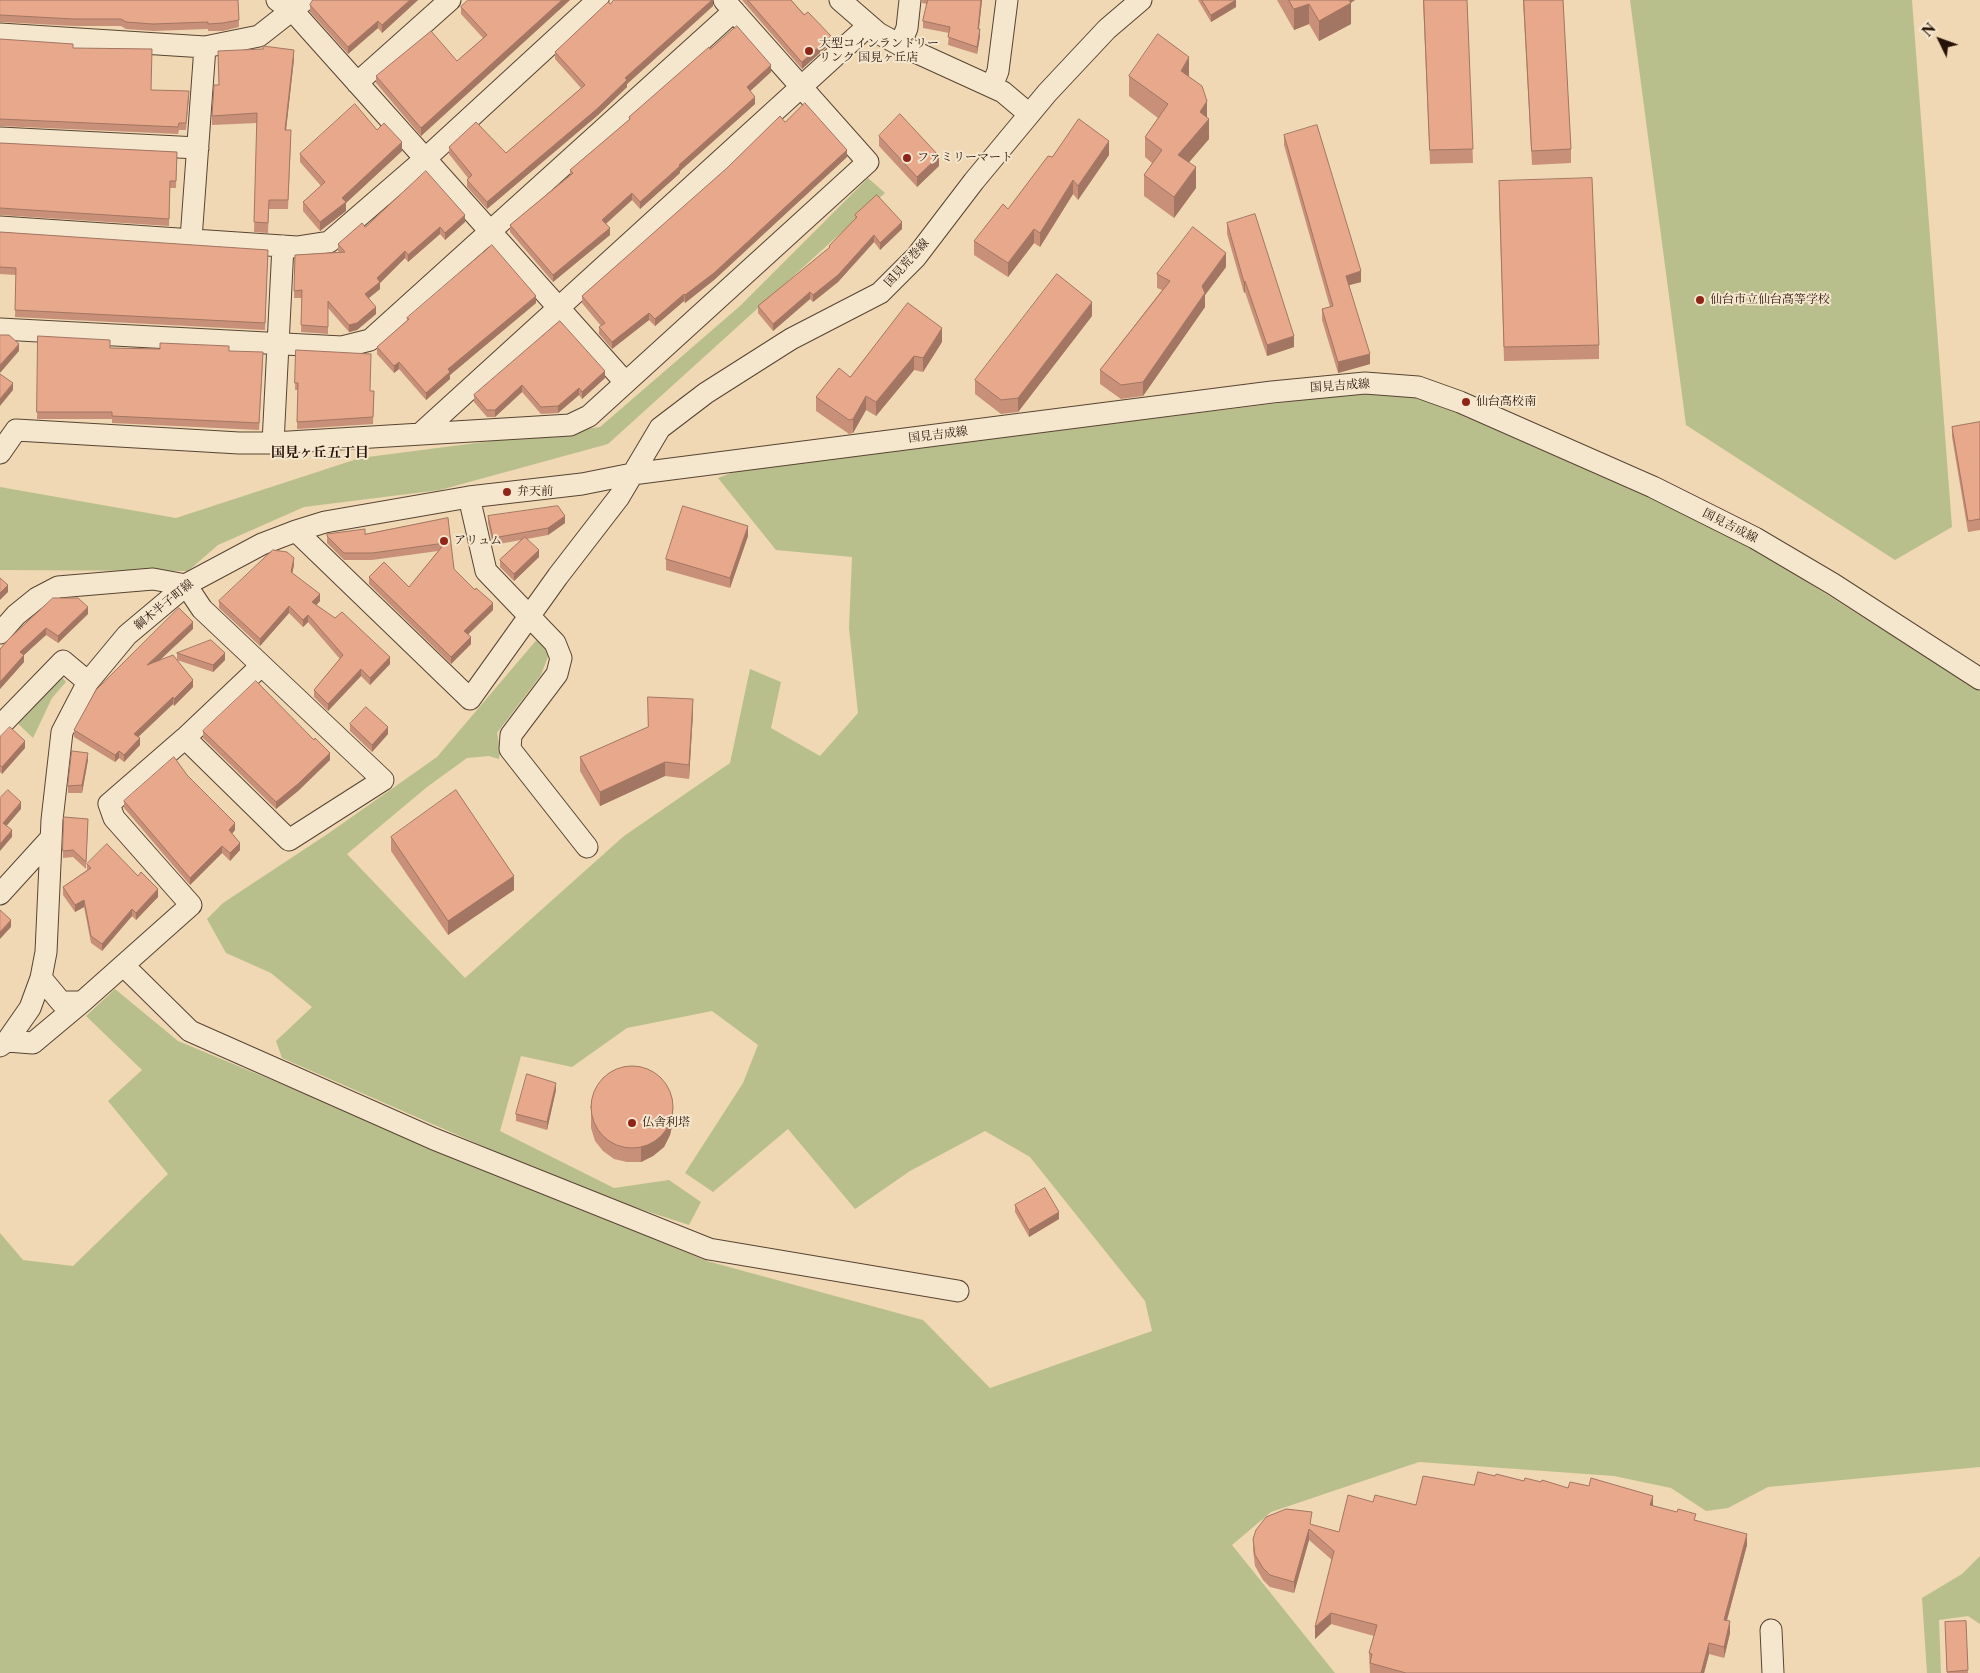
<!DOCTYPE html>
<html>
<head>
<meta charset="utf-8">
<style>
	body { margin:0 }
	#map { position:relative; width:1980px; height:1673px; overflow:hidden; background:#efd8b3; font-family:"Libre Caslon Text",serif }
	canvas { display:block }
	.north { position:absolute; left:1915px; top:15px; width:50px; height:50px; -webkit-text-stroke:4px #f5e6ce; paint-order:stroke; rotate:312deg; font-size:14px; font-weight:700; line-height:20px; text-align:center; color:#261207 }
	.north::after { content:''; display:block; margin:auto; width:18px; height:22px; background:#261207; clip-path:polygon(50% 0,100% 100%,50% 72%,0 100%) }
</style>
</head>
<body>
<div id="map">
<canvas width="1980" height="1673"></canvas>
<div class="north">N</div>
</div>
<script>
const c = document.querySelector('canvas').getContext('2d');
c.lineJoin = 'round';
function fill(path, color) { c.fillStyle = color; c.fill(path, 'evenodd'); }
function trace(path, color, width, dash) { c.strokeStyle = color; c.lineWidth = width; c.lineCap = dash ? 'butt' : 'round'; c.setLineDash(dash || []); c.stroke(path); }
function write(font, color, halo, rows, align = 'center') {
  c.font = font + ' "Libre Caslon Text","Noto Serif JP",serif'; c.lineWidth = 4; c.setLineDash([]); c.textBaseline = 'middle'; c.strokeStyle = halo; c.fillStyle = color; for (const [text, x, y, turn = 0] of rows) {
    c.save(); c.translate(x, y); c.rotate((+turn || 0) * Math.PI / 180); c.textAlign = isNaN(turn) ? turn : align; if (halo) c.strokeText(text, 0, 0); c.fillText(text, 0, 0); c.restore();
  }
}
fill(new Path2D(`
	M1630,0H1912L1952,527L1895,560L1686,425Z
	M868,178L885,193L608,444L440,490L304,507L218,545L188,571L0,570V487L176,518L360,458L600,427L740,306Z
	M1360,393L1430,399L1634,489L1750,546L1980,691V1467L1768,1487L1728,1508L1706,1511L1671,1488L1614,1476L1419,1462L1271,1512L1232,1545L1335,1673H0V1233L23,1260L73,1266L168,1174L108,1101L142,1070L86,1016L115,989L178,1041L707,1261L923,1320L990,1388L1152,1331L1145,1301L1030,1157L985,1131L910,1171L855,1209L788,1129L713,1192L685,1173L743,1083L758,1045L712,1011L627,1028L572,1067L521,1056L500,1131L614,1188L669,1180L701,1202L689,1225L585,1191L282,1058L276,1041L312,1007L271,973L226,953L207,919L223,903L329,833L437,757L539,637L549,654L541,675L497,733L500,749L499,759L489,756L467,758L427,787L347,854L465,978L624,836L730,763L750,669L781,682L771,728L820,756L858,713L849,628L852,557L776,550L718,478L739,470Z
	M58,672L66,682L52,698L33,738L13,719Z
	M1980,1556V1624L1968,1616L1939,1620L1941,1673H1927L1922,1598L1962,1574Z`), '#b9bf8c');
const minor = new Path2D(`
	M277,0L293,11L625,382
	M840,0L878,33L900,45L1003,92L1029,114
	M0,34L205,47L259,36L305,0
	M900,45L907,28L910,0
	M357,83L450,0
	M992,86L998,71L1007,0
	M0,138L198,148
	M0,227L297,247L329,242L425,159L598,0
	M191,239L205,47
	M0,329L342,347L370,340L734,11
	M420,434L868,26
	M273,443L283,246
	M0,453L16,430L239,443H273L570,425L589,416L868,162L724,0
	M469,497L486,571L555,643L561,658L557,674L511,735L510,749L587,847
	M296,531L470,699L558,576L619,497L660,428L706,393L791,339L880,293L916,257L974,181L1047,93L1107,29L1141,0
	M0,633L16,615L37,598L58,587L153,579L186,585L202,609L383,780L289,840L185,738
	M0,726L63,661L88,682
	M0,894L51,838
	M124,966L190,1031L434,1139L709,1249L958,1291
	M41,978L61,1002H82L191,905L114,818L109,804L185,738L261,666
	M7,1041L33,1043L82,1002
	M0,1046L7,1041L30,1008L41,978L46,952L52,820L62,732L88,682L127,635L189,583L262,544L296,531L325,522L469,497L582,484L632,474L1272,392L1365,383L1418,387L1460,402L1653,487L1755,538L1833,584L1980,679
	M1771,1630L1773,1673`);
trace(minor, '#584432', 23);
trace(minor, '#f5e6ce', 21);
fill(new Path2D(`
	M0,0H238L239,27L223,31H208V29L153,31L126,29L121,26H74L0,22Z
	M313,0H418L382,33L378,28L348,54L310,12V5Z
	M468,0H570L421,136L376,83V76L457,61L483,38L461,14V7Z
	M713,0V6L627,84V87L598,115L487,209L467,187V180L468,178L449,154V147L506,153L581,88L555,59V52L610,4Z
	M742,0H791L831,43L802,69Z
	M922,0H982L979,29L980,36L977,54L948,45L949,33L923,28V21L927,4L922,3Z
	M1198,0H1236V7L1211,22Z
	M1277,0H1355L1351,3V24L1319,41L1309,24L1294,30Z
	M1423,0H1467L1473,163L1430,164Z
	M1523,0H1563L1571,149V163L1532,165Z
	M0,39L73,48L151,90L189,98L186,130H179L178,134L0,126Z
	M710,49L771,72L750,91L755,104L680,171V173L640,209L632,200L606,224L610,235L553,282L510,232V225L570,175V170L629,120V117Z
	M218,51L294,59L286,130L291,139L288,209H269L268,233L254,232L257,123L212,125V116L219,85Z
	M1129,76L1189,77L1207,117L1209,139L1189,162L1196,188L1174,218L1144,196V175L1152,163L1145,157V137L1158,118L1129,96Z
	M785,122L847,157L714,280L685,303L684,301L655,326L649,320L612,349L599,334V327L601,326L582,303V296Z
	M377,130L402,151L346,203V211L320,231L303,211V202L321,186L300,162V154Z
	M1284,135L1361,282L1349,285L1370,364L1338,373L1322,320V309L1330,307L1284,145Z
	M879,136L939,166L917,187L879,146Z
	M0,143L177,152L176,188H170L169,226L0,215Z
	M1109,155L1078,200L1073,194L1040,247L1034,243L1008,277L974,255V241L1008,209L1052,157Z
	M1499,195L1599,345V359L1504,361Z
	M855,215L902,229L880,250L874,242L838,282L813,302L810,299L773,331L758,313V306L829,248V246L855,219Z
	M465,222L445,240L440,234L408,262L405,258L380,283V289L369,298L376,314L357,330L349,332L328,308V334L301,332L302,298H294L295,255L339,252L338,251V244L365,227Z
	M1227,223L1294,347L1267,356L1245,292L1244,293L1227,234Z
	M0,232L268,250L265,330L15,317L16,275L0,274Z
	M1226,267L1205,295V307L1143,396L1121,399L1100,384V370L1162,290L1157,288V274Z
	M536,303L450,375V379L426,400L399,369L394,373L377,354V347L407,321V318Z
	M1092,316L1018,412L1001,414L975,394V380Z
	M560,321L605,378L582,399L579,395L558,413L541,414L522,392L495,417H487L474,402V395Z
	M38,336L110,348L229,351L263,359L259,430L112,423V419H37Z
	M942,342L923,372L914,370L876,416L866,410L853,433L849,434L816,411V397L850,377Z
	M296,350L370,391H374L373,424L297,429L298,390H295Z
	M1980,422V530L1968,532L1952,437V427Z
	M488,516L565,523L548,535L527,539L539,557L514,581L500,567V560L521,540L493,545L488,523Z
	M448,518L454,569L493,610L468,635L471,644L451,664L369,584V577L409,587L438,551L372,560H344L327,543V536L365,534Z
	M748,536L730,588L666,570V559Z
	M294,565L292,573L320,601L316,605L390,664L370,685L361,676L328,711L314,697V690L340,659L308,622L303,627L289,613L260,646L219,608V601Z
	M88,614L58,643L46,635L24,655V662L0,689V649L9,639Z
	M193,629L160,660L193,687L174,706L173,704L138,737L140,745L124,762L119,758L115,762L74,737V730Z
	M177,653L225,660L213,672L177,660Z
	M693,713L689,779L665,776L600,806L580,771V757Z
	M350,724L388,734L372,752L350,731Z
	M203,731L330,760L298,791L276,809L203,738Z
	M0,737L25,748L2,774L0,772Z
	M88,760L82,793H68V786Z
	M187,775L235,830L232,834L240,850L230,861L222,853L190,885L124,808V801Z
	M88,819L86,869L73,857L63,858V851Z
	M391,837L514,890L448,935L391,851Z
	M87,864L158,897L136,920L132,916L102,951L91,943L84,907L75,912L63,895V887L87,870Z
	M556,1090L547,1130L516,1121V1114Z
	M591,1100L673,1122L670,1135L664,1147L653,1156L641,1162H627L614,1159L603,1151L595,1141L591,1128Z
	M1015,1205L1059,1219L1029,1237L1015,1212Z
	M1495,1476L1524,1481L1541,1482L1653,1506L1696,1520L1747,1545L1727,1620L1730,1633L1724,1658L1709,1654L1704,1673H1370L1369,1653L1374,1636L1331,1624L1315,1639L1332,1560L1309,1540L1294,1593L1270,1587L1263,1580L1255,1566L1253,1550V1539L1311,1525L1339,1532L1373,1502L1416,1505L1474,1485Z
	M1966,1621L1968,1673H1947L1945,1622Z`), '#c89078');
fill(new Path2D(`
	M410,0H418L382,33V25Z
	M562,0H570L421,136V128Z
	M712,0H713V6L627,84V87L598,115L487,209V202Z
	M981,0H982L978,36V29Z
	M1236,0V7L1211,22V15Z
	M1344,0H1355L1348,4L1351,3V24L1319,41V21Z
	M1309,4V24L1294,30V9Z
	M378,21V28L348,54V47Z
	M980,29V36L977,54V47Z
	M831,36V43L802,69V62Z
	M294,50V59L285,139V130Z
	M1189,57V77L1181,71Z
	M771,65V72L747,94V87Z
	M755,97V104L680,171V173L640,209V202L679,165Z
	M1207,101V121L1209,119V139L1178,175V155L1200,112Z
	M1109,141V155L1078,200V186Z
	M402,142V151L346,203V211L320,231V222L342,198Z
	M847,150V157L714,280L685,303V295Z
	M939,156V166L917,187V177Z
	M1196,167V188L1174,218V197Z
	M1073,180V194L1040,247V233Z
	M632,193V200L602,227V220Z
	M465,215V222L445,240V233Z
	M902,222V229L880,250V243Z
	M440,227V234L408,262V255Z
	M610,228V235L553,282V275Z
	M1034,229V243L1008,277V263Z
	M874,235V242L838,282L813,302V295Z
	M405,251V258L380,283V289L365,301V294L377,278Z
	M1226,253V267L1205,295V307L1143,396V382L1202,286Z
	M1361,271V282L1346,286V276Z
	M1245,281V292L1244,293V282Z
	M810,292V299L773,331V324Z
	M684,294V301L655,326V319Z
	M536,296V303L450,375V379L426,400V393L448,369Z
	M1092,302V316L1018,412V398Z
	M376,307V314L357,330L349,332V325Z
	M649,313V320L612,349V342Z
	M942,328V342L923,372V358Z
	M1294,336V347L1267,356V345Z
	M19,344V351L0,373V365Z
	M1370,354V364L1338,373V362Z
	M914,356V370L876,416V402Z
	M399,362V369L394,373V366Z
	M605,371V378L582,399V392Z
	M13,383V390L0,406V399Z
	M522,385V392L495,417V410Z
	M579,388V395L558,413V406Z
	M866,396V410L853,433V419Z
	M565,516V523L548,535V528Z
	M748,526V536L730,588V578Z
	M539,550V557L514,581V574Z
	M294,558V565L291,579V572Z
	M8,585V592L0,600V593Z
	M320,594V601L312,610V602Z
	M493,603V610L464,638V631Z
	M289,606V613L260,646V639Z
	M88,607V614L58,643V636Z
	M308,615V622L303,627V620Z
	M193,622V629L147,672V665Z
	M46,628V635L24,655V662L0,689V682L20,652Z
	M471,637V644L451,664V657Z
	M225,653V660L213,672V665Z
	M390,657V664L370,685V678Z
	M361,669V676L328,711V704Z
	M193,680V687L174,706V699Z
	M173,697V704L134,741V734Z
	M693,699V713L689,779V765Z
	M388,727V734L372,752V745Z
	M140,738V745L124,762V755Z
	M25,741V748L2,774V767Z
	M119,751V758L115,762V755Z
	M88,753V760L82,793V785Z
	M330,753V760L298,791L276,809V802Z
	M665,762V776L600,806V792Z
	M21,802V809L3,830V823Z
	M235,823V830L229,837V830Z
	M12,830V837L0,851V844Z
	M240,843V850L230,861V853Z
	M222,846V853L190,885V878Z
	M514,876V890L448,935V921Z
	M158,889V897L136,920V913Z
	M84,900V907L75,912V905Z
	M132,909V916L102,951V944Z
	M11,920V927L0,939V932Z
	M556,1083V1090L547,1130V1122Z
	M673,1108V1122L670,1135L664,1147L653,1156L641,1162V1148Z
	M1059,1212V1219L1029,1237V1230Z
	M1653,1496V1507L1650,1505Z
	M1309,1529V1540L1294,1593V1582Z
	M1747,1534V1545L1724,1631V1620Z
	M1331,1613V1624L1315,1639V1627Z
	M1730,1621V1633L1724,1658V1647Z
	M1709,1643V1654L1704,1673H1701Z`), '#a27662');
const building = new Path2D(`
	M0,0H238L239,20L223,23L208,24V22L153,24L126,22L121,19H74L0,15Z
	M313,0H410L382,25L378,21L348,47L310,5Z
	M468,0H562L421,128L376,76L431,31L457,61L487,35L461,7Z
	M614,0H712L625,78L627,80L598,108L487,202L467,180L472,175L449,147L476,122L506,153L585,85L555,52L608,2L610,4Z
	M748,0H791L804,15L808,12L831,36L802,62Z
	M928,0H981L978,29H980L977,47L948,37L950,27L923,21Z
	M1202,0H1236L1211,15Z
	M1289,0H1349L1351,3L1319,21L1309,4L1294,9Z
	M1424,0H1467L1473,149L1430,150Z
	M1524,0H1563L1571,149L1532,151Z
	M737,26L771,65L747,87L755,97L679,165L680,166L640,202L632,193L602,220L610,228L553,275L510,225L573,173L570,170L630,119L629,117L709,47L710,49Z
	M1158,34L1189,57L1181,71L1202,86L1207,101L1200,112L1209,119L1178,155L1196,167L1174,197L1144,175L1162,150L1145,137L1168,104L1129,76Z
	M0,39L73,44V48L152,49L151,90L189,91L186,123H179L178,127L0,119Z
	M263,46L294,50L285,130H291L288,200H269L268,223L254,222L257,113L212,116L214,85H219L218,51L263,49Z
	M805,103L847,150L714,273L685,295L684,294L655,319L649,313L612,342L599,327L605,323L582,296L727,168L780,116L785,122Z
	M355,104L377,130L384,123L402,142L342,198L346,202L320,222L303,202L325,182L300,154Z
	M900,114L939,156L917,177L879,136Z
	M1079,119L1109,141L1078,186L1073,180L1040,233L1034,229L1008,263L974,241L1003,204L1008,209L1048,156L1052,157Z
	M1317,125L1361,271L1346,276L1370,354L1338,362L1322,309L1333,306L1284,135Z
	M0,143L177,152L176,181H170L169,219L0,208Z
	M426,171L465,215L445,233L440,227L408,255L405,251L377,278L380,282L365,294L376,307L357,323L349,325L328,301V327L301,325L302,290L294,291L295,255L345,252L338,244L362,223L365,227Z
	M1592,178L1599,345L1504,347L1499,181Z
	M877,195L902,222L880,243L874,235L838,275L813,295L810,292L773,324L758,306L830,247L829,246L857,217L855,215Z
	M1255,214L1294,336L1267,345L1245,281L1244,282L1227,223Z
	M1193,227L1226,253L1202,286L1205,293L1143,382L1121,385L1100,370L1170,281L1157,274Z
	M0,232L268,250L265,323L15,310L16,268L0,267Z
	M492,245L536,296L448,369L450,372L426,393L399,362L394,366L377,347L409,319L407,318Z
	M1057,274L1092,302L1018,398L1001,400L975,380Z
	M908,303L942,328L923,358L914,356L876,402L866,396L853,419L849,420L816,397L839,368L850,377Z
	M560,321L605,371L582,392L579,388L558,406L541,407L522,385L495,410H487L474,395Z
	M0,335H9L19,344L0,365Z
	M38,336L110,340V348L160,349V343L229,346V351L263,352L259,423L112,416V412H37Z
	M296,350L371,354L370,391H374L373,417L297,422L298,383H295Z
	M0,374L13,383L0,399Z
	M1980,422V519L1968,521L1952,427Z
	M558,506L565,516L548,528L493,538L488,516Z
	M683,506L748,526L730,578L666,559Z
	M448,518L454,569L475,590L476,588L493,603L464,631L471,637L451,657L369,577L384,562L409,587L445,543L372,553H344L327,536V534L365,529V534Z
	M525,537L539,550L514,574L500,560Z
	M273,550L287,552L294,558L291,572L320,594L312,602L335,618L342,612L390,657L370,678L361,669L328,704L314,690L343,655L308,615L303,620L289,606L260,639L219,601Z
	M0,578L8,585L0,593Z
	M53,598H78L88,607L58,636L46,628L20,652L24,655L0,682V649L9,639Z
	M179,608L193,622L147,665L173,655L193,680L174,699L173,697L134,734L140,738L124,755L119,751L115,755L74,730L96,690Z
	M211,640L225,653L213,665L177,653Z
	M256,681L314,740L315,738L330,753L298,784L276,802L203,731Z
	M648,697L693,699L689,765L665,762L600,792L580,757L648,727Z
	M366,707L388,727L372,745L350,724Z
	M10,727L25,741L2,767L0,765V737Z
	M72,751L88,753L82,785L68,786Z
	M174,757L187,775L235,823L229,830L240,843L230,853L222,846L190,878L124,801Z
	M8,790L21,802L3,823L12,830L0,844V798Z
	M456,790L514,876L448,921L391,837Z
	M64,817L88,819L86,862L73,850L63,851Z
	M107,844L138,876L141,872L158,889L136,913L132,909L102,944L91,936L84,900L75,905L63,887L91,868L87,864Z
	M0,910L11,920L0,932Z
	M591 1107a41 41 0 1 1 82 0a41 41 0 1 1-82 0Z
	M527,1074L556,1083L547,1122L516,1114Z
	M1045,1188L1059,1212L1029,1230L1015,1205Z
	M1478,1472L1495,1476L1496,1474L1524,1481L1525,1478L1541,1482L1542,1480L1568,1488L1570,1482L1589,1486L1591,1478L1653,1496L1650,1505L1677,1512L1678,1509L1696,1514L1694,1520L1747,1534L1724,1620L1730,1621L1724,1647L1709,1643L1701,1673H1406L1370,1663L1372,1654L1369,1653L1377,1625L1331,1613L1315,1627L1334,1551L1309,1529L1294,1582L1270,1575L1263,1568L1255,1555L1253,1539L1256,1530L1266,1517L1286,1509L1312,1512L1310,1524L1339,1532L1348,1495L1373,1502L1375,1495L1416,1505L1423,1476L1474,1485Z
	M1966,1621L1968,1670L1947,1672L1945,1622Z`);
fill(building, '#e8a88c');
trace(building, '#a27662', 1);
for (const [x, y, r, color] of [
	[809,51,5,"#8f2418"],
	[907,158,5,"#8f2418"],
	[1700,300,5,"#8f2418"],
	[1466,402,5,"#8f2418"],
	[507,492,5,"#8f2418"],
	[444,541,5,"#8f2418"],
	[632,1123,5,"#8f2418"]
]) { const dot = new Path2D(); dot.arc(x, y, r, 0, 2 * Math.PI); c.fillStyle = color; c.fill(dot); trace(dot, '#f5e6ce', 2); }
write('12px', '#261207', '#f5e6ce', [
	["大型コインランドリー",819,44],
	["リンク 国見ヶ丘店",819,58],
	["ファミリーマート",917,158],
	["仙台市立仙台高等学校",1710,300],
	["仙台高校南",1476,402],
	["弁天前",517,492],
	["アリュム",454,541],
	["仏舎利塔",642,1123]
], 'left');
write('12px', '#261207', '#f5e6ce', [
	["国見荒巻線",907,263,-48],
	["国見吉成線",1340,386,-4],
	["国見吉成線",938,435,-7],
	["国見吉成線",1730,526,27],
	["綱木半子町線",164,605,-39]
]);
write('bold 14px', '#261207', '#f5e6ce', [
	["国見ヶ丘五丁目",320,453]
]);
</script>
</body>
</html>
